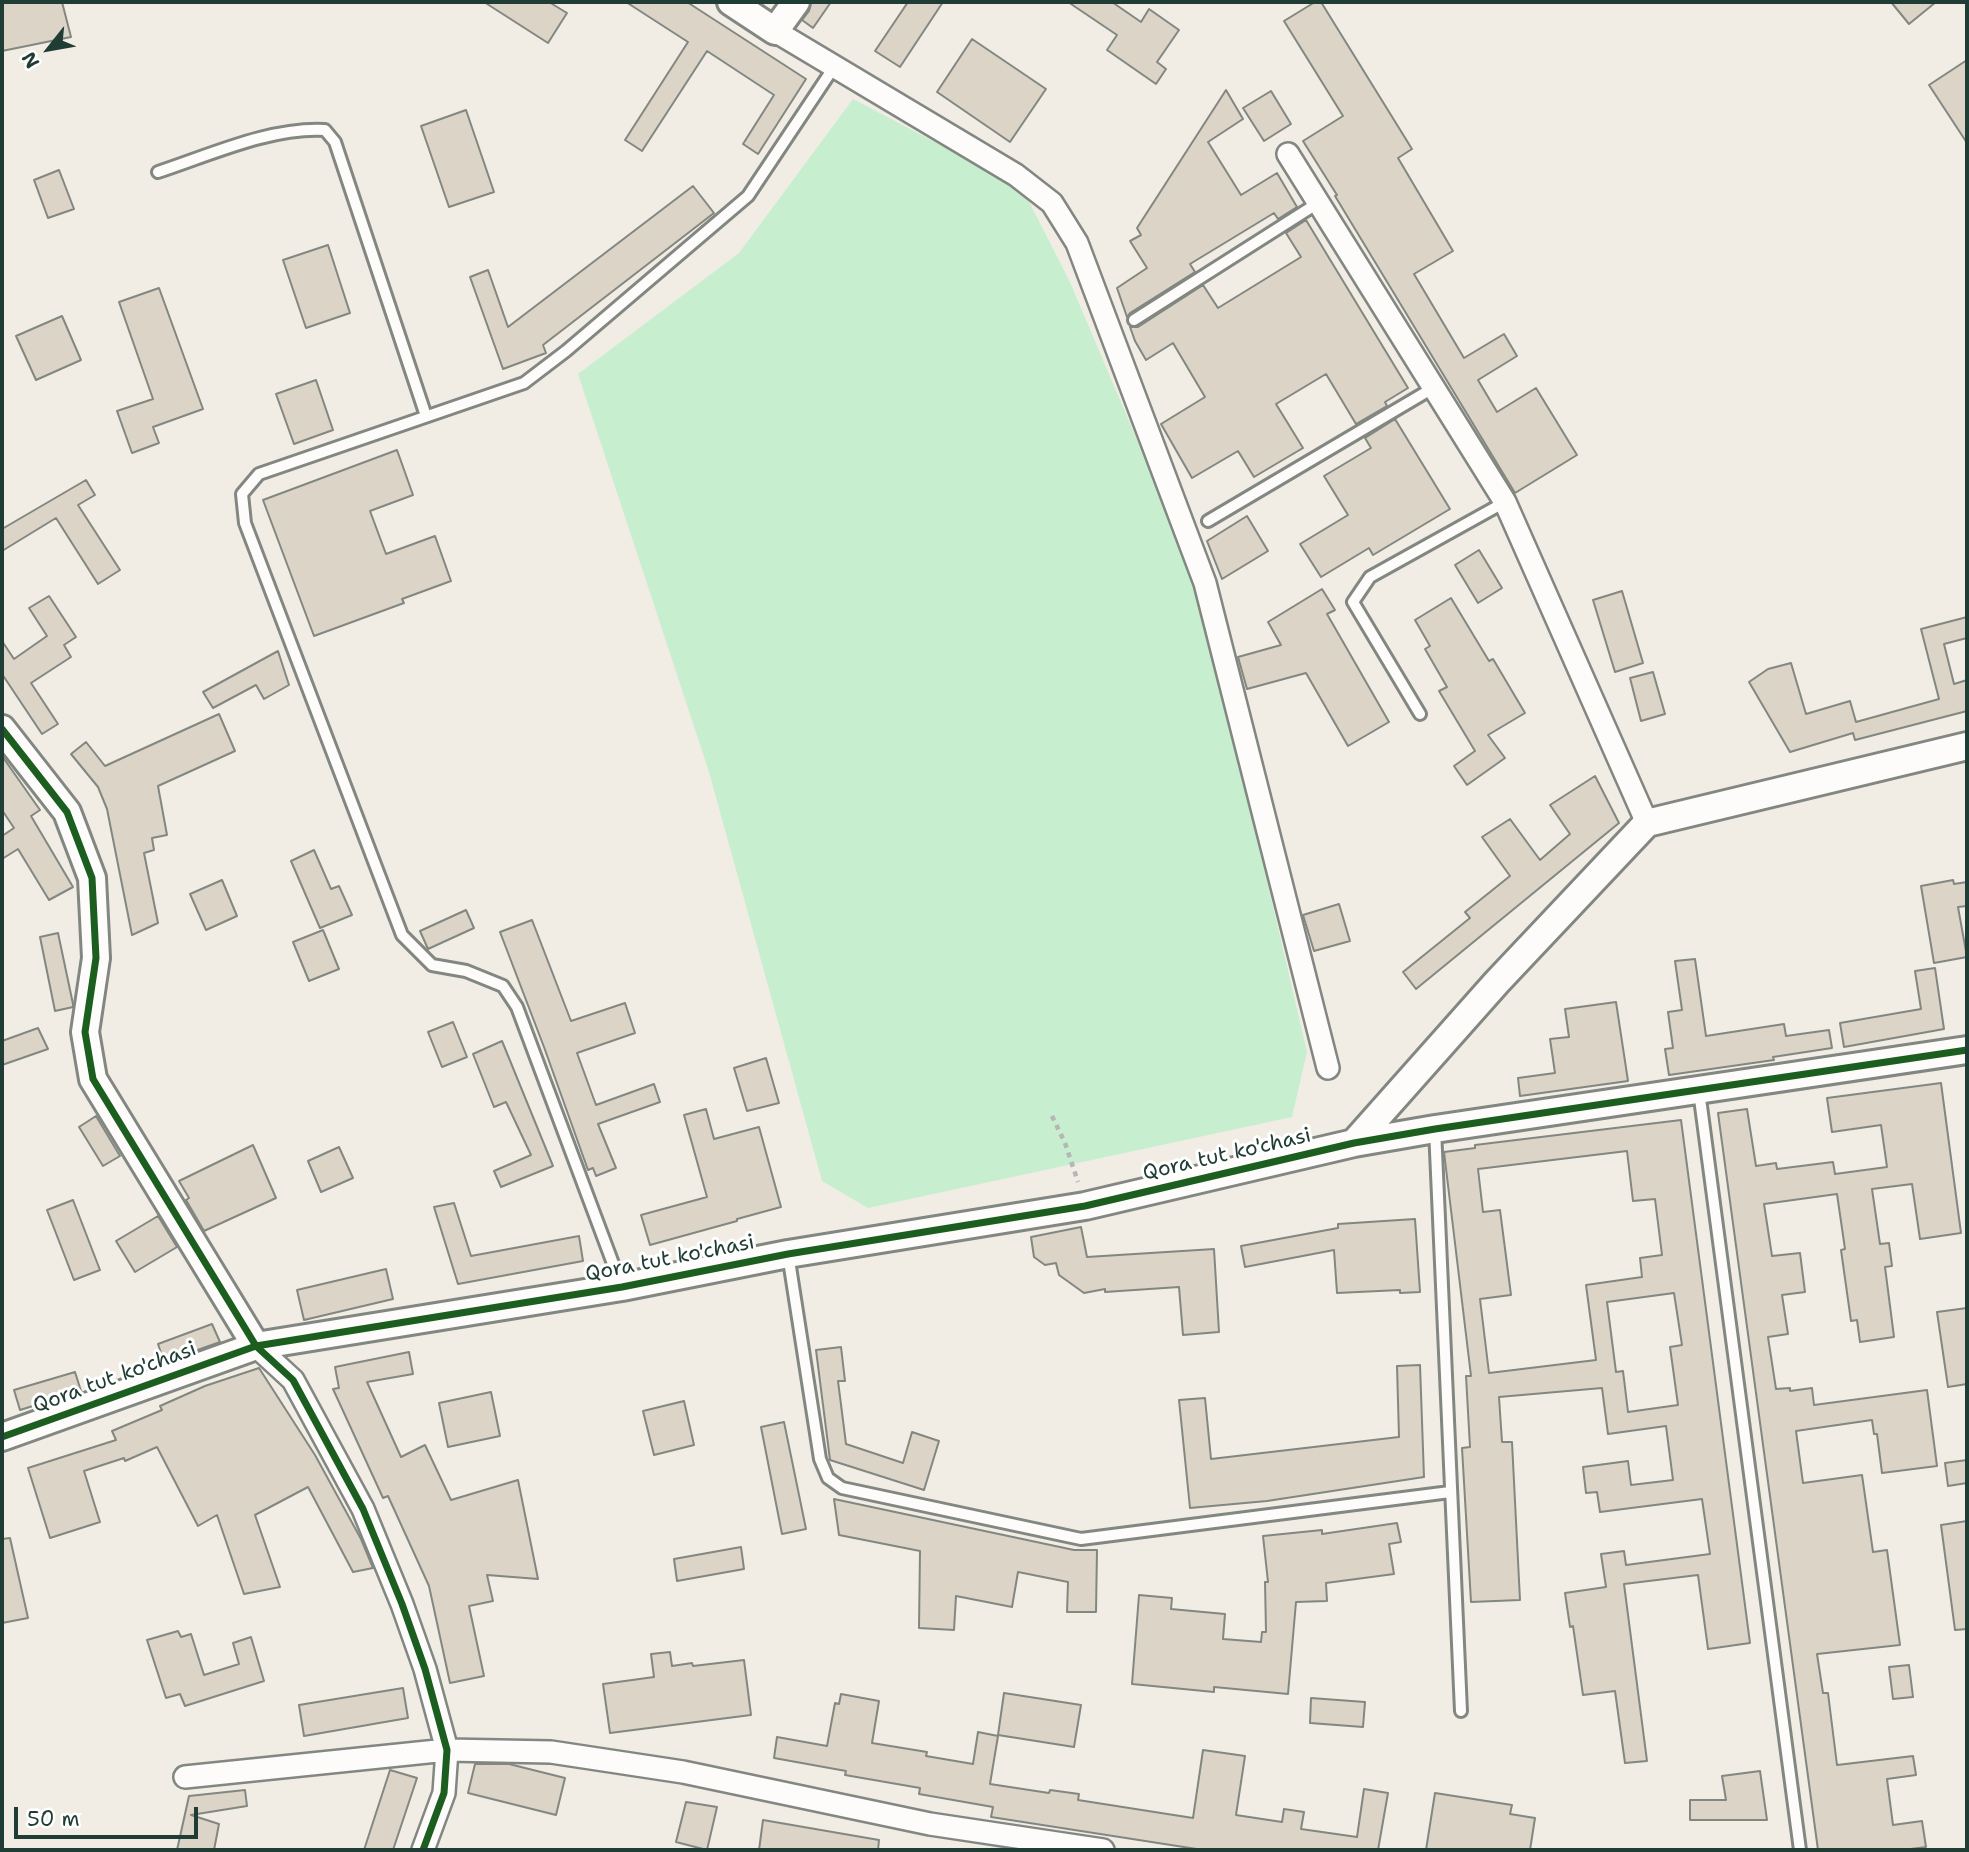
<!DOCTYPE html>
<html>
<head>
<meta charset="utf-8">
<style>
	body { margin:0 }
	#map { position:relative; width:1969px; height:1852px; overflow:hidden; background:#f1ede5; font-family:"Shantell Sans",sans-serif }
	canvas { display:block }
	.frame { position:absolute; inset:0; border:4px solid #1f3d34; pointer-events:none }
	.north { position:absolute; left:14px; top:14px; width:70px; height:70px; -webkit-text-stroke:5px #fff; paint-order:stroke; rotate:239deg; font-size:19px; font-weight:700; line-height:28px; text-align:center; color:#1f3d34 }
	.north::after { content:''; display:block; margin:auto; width:24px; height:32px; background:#1f3d34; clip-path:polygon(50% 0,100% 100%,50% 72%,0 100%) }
	.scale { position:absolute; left:14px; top:1807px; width:184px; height:32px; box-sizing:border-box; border:4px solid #1f3d34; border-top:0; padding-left:9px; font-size:21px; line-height:24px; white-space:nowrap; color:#1f3d34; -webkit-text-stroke:5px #fff; paint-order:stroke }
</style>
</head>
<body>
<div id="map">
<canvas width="1969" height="1852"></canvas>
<div class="frame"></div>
<div class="north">N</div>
<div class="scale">50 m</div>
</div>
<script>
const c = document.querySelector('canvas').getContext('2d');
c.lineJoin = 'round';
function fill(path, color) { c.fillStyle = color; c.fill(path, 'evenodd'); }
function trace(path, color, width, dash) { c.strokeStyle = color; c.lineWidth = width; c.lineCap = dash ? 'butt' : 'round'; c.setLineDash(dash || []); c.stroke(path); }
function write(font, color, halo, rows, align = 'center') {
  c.font = font + ' "Shantell Sans",sans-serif'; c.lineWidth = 6; c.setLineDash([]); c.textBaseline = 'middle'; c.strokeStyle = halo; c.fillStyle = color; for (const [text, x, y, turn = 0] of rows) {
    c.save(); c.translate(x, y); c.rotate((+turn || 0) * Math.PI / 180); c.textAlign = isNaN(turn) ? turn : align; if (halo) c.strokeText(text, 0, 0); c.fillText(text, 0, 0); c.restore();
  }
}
fill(new Path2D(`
	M853,99L1022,188L1069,280L1197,581L1307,1052L1292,1117L868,1208L822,1181L709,772L578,374L739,253Z`), '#c7eecf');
const building = new Path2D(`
	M2,2H62L71,37L2,51Z
	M484,2H549L567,13L548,43Z
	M626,2H687L806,79L758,154L743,144L774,95L707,51L642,151L625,140L688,42Z
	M811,2H831L813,28L802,20L809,11Z
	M908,2H943L900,67L875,51Z
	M1068,2H1112L1141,22L1149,9L1179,30L1157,62L1166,69L1156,84L1107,50L1117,35Z
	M1315,2H1321L1412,149L1398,158L1453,251L1414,274L1464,358L1504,334L1517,356L1478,380L1497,412L1536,388L1577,455L1515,493L1335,196L1337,195L1303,141L1343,116L1284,21Z
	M1891,2H1936L1909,24Z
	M972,39L1046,89L1010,142L937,92Z
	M1967,60V143L1929,85Z
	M1226,90L1243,119L1208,142L1241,195L1277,173L1297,207L1278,219L1274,213L1190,264L1195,272L1130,313L1127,317L1117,288L1147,268L1130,241L1141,235L1137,228Z
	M1271,91L1291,124L1264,141L1243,108Z
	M466,110L494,192L449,207L421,126Z
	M59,170L74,209L48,218L34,180Z
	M693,186L714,213L543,345L546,353L503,369L470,277L488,270L508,327Z
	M1306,220L1408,388L1385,402L1387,406L1356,424L1326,374L1276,404L1303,448L1254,477L1238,451L1192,478L1161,424L1205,397L1173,343L1146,360L1135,341L1130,327H1138L1203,285L1218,308L1301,257L1286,233Z
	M328,245L350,313L306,328L283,260Z
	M159,288L203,409L153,427L159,443L132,453L117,411L153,399L119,302Z
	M62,316L81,360L36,380L16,336Z
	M316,380L333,430L294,444L276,394Z
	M1395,419L1450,509L1373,555L1369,548L1321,577L1300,544L1348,515L1324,476L1371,448L1365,438Z
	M397,450L413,495L370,511L386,554L435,536L451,581L402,599L404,603L314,636L263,500Z
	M86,480L95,495L78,505L120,570L98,584L56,518L2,551V529Z
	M1247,516L1268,551L1222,579L1207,541Z
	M1479,550L1502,588L1478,603L1455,565Z
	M1322,589L1335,610L1327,614L1389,722L1348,746L1306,673L1247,689L1238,657L1281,645L1268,622Z
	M1622,591L1643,663L1615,672L1593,600Z
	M49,596L76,637L64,645L71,657L31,683L58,724L42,734L2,674V641L14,659L47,636L29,608Z
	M1451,598L1489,661L1493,659L1525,713L1488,735L1505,758L1467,785L1454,766L1475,751L1439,691L1447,687L1425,649L1430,646L1415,620Z
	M1967,617V638L1944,644L1954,684L1967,680V711L1855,740L1853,733L1790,752L1749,682L1768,669L1791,663L1806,714L1850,701L1856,722L1939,699L1921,629Z
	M278,651L289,685L264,699L256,685L213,708L203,692Z
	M1653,672L1665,714L1641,721L1630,678Z
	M219,714L235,751L158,786L167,835L152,838L154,850L144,853L158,923L132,935L107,809L98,787L71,754L86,742L105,766Z
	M2,756L40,810L31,816L73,887L49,900L18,849L2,859V836L14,828L2,810Z
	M1595,776L1619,823L1416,989L1403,972L1470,918L1465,912L1510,876L1482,837L1510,819L1540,860L1570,834L1550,805Z
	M314,850L331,889L339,886L352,915L320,928L291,861Z
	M222,880L237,916L206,930L190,894Z
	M1953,880L1954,884L1967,882V906L1958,907L1967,957L1934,963L1921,886Z
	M1339,904L1350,941L1314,951L1303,915Z
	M466,910L474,928L428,949L420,931Z
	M532,920L571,1021L625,1003L635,1033L577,1053L596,1105L654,1084L660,1102L598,1124L616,1168L596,1176L593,1168L588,1170L544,1047L500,932Z
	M323,930L339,969L309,981L293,942Z
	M58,933L73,1004V1007L55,1011L40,937Z
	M1695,959L1706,1036L1784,1024L1786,1036L1829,1030L1832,1048L1773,1057L1774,1060L1669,1075L1665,1049L1673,1048L1668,1012L1682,1010L1675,961Z
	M1935,968L1944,1029L1844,1047L1840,1023L1921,1009L1915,971Z
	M1616,1002L1628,1081L1520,1096L1518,1078L1555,1073L1550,1039L1569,1037L1565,1009Z
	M453,1022L467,1057L442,1067L428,1032Z
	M38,1028L48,1049L2,1065V1041Z
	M502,1041L553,1166L501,1187L494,1171L531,1155L506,1102L494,1107L473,1054Z
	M766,1058L779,1103L747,1111L734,1068Z
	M1941,1083L1961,1233L1920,1239L1912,1184L1872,1189L1880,1244L1889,1243L1892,1266L1885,1267L1894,1337L1860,1342L1857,1320L1851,1321L1841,1250L1845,1249L1837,1194L1764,1204L1772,1256L1800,1253L1805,1292L1782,1295L1788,1334L1768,1337L1776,1389L1790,1388V1391L1812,1388L1814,1405L1927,1390L1937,1466L1882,1473L1877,1434H1874L1872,1420L1796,1431L1803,1483L1862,1475L1873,1552L1887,1550L1900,1645L1817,1654L1823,1693H1828L1837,1765L1913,1756L1916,1775L1887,1779L1893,1825L1922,1821L1926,1847L1903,1850H1818L1718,1113L1747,1109L1756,1166L1776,1163L1777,1169L1833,1162L1835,1174L1887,1167L1881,1125L1832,1132L1827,1098Z
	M706,1109L714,1139L759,1127L781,1207L737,1219V1221L650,1245L641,1215L707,1197L684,1115Z
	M96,1116L120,1156L103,1166L79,1127Z
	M1681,1120L1750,1643L1708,1649L1698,1575L1624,1584L1647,1761L1625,1763L1615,1691L1583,1695L1573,1626L1570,1627L1565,1593L1606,1587L1601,1554L1624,1551L1626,1565L1710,1554L1702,1499L1600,1512L1597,1492L1586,1493L1583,1467L1628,1461L1631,1485L1673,1480L1666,1426L1608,1434L1602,1388L1499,1397L1502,1442H1512L1520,1600L1471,1602L1462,1448L1470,1447L1466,1376H1471L1444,1152L1475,1148V1145ZM1627,1151L1633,1201L1655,1199L1662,1255L1640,1258L1642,1277L1586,1285L1596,1360L1489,1373L1480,1299L1511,1295L1500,1210L1483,1212L1478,1169ZM1674,1293L1682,1345L1670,1347L1678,1405L1628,1412L1623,1371L1616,1372L1607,1302Z
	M253,1145L276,1198L204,1231L186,1200L189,1198L179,1181Z
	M339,1147L353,1178L321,1192L308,1161Z
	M73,1200L100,1270L74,1280L47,1210Z
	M454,1203L471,1256L579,1236L583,1261L458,1284L434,1207Z
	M158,1216L177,1247L135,1272L116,1241Z
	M1415,1219L1420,1292L1400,1293V1290L1337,1293L1334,1250L1245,1267L1241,1246L1338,1228V1224Z
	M1081,1227L1087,1257L1214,1249L1219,1332L1183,1335L1179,1287L1105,1292V1289L1084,1293L1059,1275L1056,1263L1045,1265L1034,1257L1031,1237Z
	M386,1269L393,1299L304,1320L297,1290Z
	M1967,1308V1384L1948,1387L1937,1312Z
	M212,1324L220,1342L164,1362L158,1344Z
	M841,1347L845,1381H838L846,1444L903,1463L912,1432L939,1441L924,1490L830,1460L816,1350Z
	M409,1352L413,1374L367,1382L401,1457L425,1445L451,1500L518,1480L538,1579L487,1575L493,1601L469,1606L484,1676L450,1683L429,1586L388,1496L383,1498L333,1389L339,1388L335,1367Z
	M1420,1365L1424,1477L1267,1501L1190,1508L1179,1400L1205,1398L1211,1459L1399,1437L1397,1366Z
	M259,1368L315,1455L361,1539L373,1568L353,1572L308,1487L255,1515L280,1587L244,1594L217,1515L198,1526L157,1447L125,1461L124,1458L84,1471L100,1522L50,1538L28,1468L116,1440L112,1431L162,1410L160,1406L205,1386Z
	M75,1372L81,1391L20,1410L14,1390Z
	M491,1392L500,1436L448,1447L439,1403Z
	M684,1401L694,1445L654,1455L643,1411Z
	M784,1422L806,1529L782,1534L761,1427Z
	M1967,1460V1483L1948,1486L1945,1463Z
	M834,1499L1074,1550H1097L1096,1612H1067L1068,1582L1018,1572L1012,1607L956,1596L954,1630L919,1628L920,1551L839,1535Z
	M1967,1521V1629L1955,1630L1941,1525Z
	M1397,1523L1401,1542L1389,1544L1394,1574L1326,1583L1327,1601L1296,1602L1288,1694L1214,1687V1692L1132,1684L1139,1595L1172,1598L1171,1609L1225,1614L1223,1639L1261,1642L1262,1632H1266L1265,1582H1268L1263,1536L1322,1530V1534Z
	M10,1538L28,1618L2,1623V1539Z
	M741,1547L744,1569L677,1581L674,1559Z
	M178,1631L181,1637L191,1634L204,1675L239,1664L233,1643L251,1637L264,1681L185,1706L180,1694L166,1698L147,1640Z
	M670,1652L672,1666L692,1663L693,1666L744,1660L751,1715L610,1733L603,1684L654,1677L651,1654Z
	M1909,1665L1913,1697L1893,1699L1889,1667Z
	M403,1688L408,1718L304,1736L299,1705Z
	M1004,1693L1081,1705L1074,1747L998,1735Z
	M841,1694L879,1701L872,1743L927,1752L926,1756L973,1764L978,1732L998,1736L990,1784L1049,1793L1050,1790L1079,1794L1078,1800L1193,1818L1203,1750L1245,1756L1236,1815L1282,1822L1284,1809L1304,1812L1301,1829L1357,1837L1364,1789L1388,1793L1378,1850H1203L991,1817L993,1807L919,1794L920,1788L845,1775L846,1771L774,1758L777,1737L827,1746L835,1703L839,1704Z
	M1311,1698L1365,1702L1363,1727L1310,1723Z
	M475,1764H509L565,1778L556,1815L468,1793Z
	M390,1770L417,1778L393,1850H364Z
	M1760,1771L1767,1820H1690V1800H1726L1722,1776Z
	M245,1790L247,1806L191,1815L219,1824L214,1850H177L189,1796Z
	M1435,1793L1512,1805L1510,1814L1535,1818L1530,1850H1426Z
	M686,1802L717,1807L707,1850L676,1842Z
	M763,1820L879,1840L878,1850H759Z`);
fill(building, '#dbd4c7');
trace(building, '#838781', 2);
const service = new Path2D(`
	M158,172C210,155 270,127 325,130L335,142L426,416
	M1134,320L1318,203
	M1208,521L1433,388
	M1420,714L1353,602L1370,577L1505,502
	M1699,1091L1800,1850
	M1435,1129L1461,1711
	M788,1254L820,1459L828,1478L842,1488L1081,1539L1450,1492
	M621,1285L517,1007L503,986L466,971L432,965L402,935L245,523L242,494L259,474L524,383L566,351L748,196L834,67`);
const minor = new Path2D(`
	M775,31L1016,175L1052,203L1077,243L1205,583L1328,1068
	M1288,154L1505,502L1647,823
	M256,1346L293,1380L363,1509L402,1604L425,1669L447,1750L444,1793L423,1850
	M185,1777L447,1750L551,1752L683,1772L930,1824L1103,1850`);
const tertiary = new Path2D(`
	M731,2L775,31L796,2
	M2,729L67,812L92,878L96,958L85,1032L93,1079L256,1346
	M1354,1143L1497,982L1647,823L1967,746
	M2,1437L256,1346L622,1287L788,1254L1085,1206L1354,1143L1435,1129L1967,1050`);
trace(service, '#838781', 16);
trace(minor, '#838781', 26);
trace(tertiary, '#838781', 32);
trace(new Path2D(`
	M1052,1116L1065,1143L1078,1182`), '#b4b7b5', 4.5, [5, 5]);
trace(service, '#fdfcfb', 10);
trace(minor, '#fdfcfb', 21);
trace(tertiary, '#fdfcfb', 26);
trace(new Path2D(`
	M2,729L67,812L92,878L96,958L85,1032L93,1079L256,1346L293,1380L363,1509L402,1604L425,1669L447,1750L444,1793L423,1850
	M2,1437L256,1346L622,1287L788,1254L1085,1206L1354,1143L1435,1129L1967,1050`), '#1b5e20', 7);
write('21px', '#1f3d34', '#fff', [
	["Qora tut ko'chasi",1227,1155,-13],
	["Qora tut ko'chasi",670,1259,-11],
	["Qora tut ko'chasi",115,1378,-20]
]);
</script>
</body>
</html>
